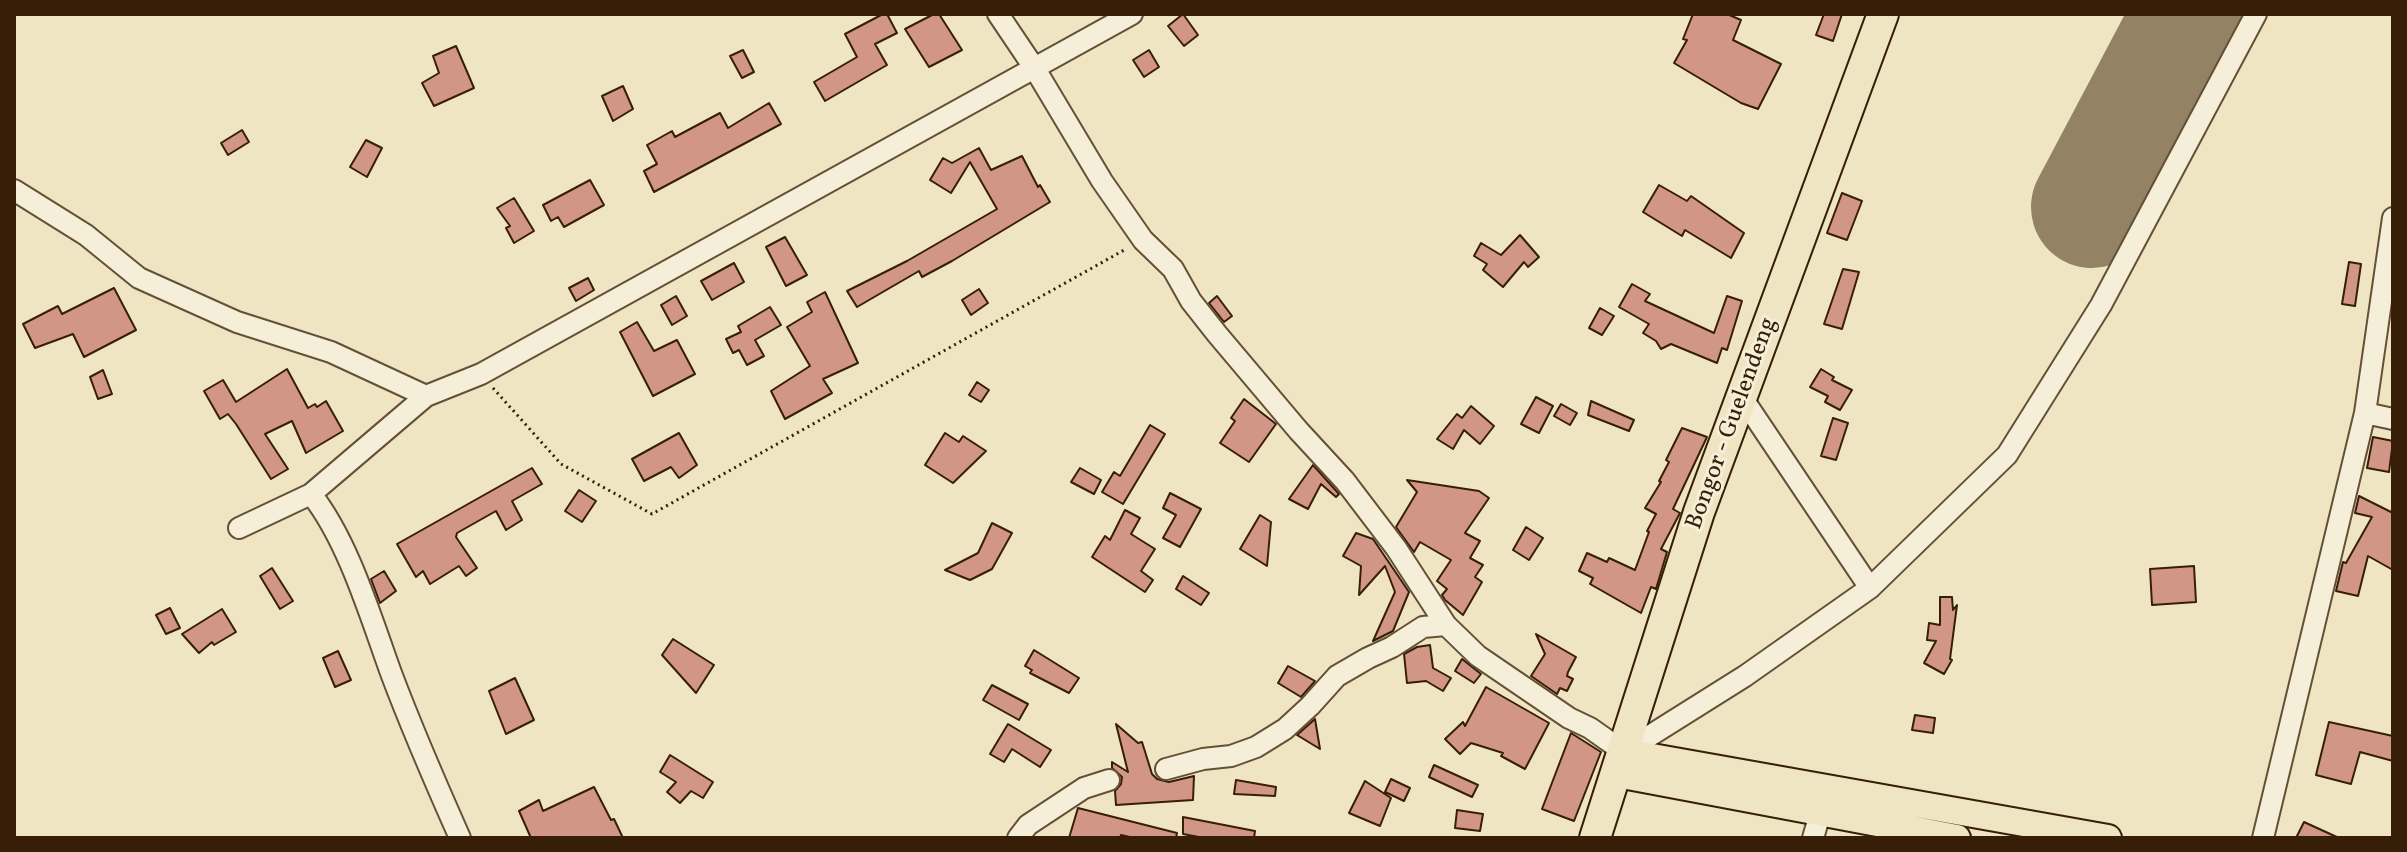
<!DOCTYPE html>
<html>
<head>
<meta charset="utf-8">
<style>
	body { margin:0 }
	#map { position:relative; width:2407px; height:852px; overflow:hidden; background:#f0e5c3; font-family:Vollkorn,serif }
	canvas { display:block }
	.frame { position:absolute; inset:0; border:16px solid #371e07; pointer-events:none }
</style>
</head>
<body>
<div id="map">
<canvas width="2407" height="852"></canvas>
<div class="frame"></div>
</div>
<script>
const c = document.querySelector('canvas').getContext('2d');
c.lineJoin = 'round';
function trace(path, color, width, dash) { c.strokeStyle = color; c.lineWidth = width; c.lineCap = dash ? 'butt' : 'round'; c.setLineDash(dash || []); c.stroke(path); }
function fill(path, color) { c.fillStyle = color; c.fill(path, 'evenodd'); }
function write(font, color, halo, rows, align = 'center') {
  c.font = font + ' Vollkorn,serif'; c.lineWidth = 6; c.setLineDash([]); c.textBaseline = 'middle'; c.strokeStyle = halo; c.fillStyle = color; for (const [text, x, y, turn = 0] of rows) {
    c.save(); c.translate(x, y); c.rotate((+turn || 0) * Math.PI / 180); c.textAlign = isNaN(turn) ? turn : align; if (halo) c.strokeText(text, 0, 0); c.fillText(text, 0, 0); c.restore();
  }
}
trace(new Path2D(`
	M2092,207L2194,14`), '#948265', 122);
const building = new Path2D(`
	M883,14H887L897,33L875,44L887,65L825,101L814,82L857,57L845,34Z
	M934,14H939L962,50L929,67L905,29Z
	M1183,14L1198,35L1184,46L1168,26Z
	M1693,14H1727L1741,20L1733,40L1781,64L1758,109L1741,103L1674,63L1687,40L1683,39Z
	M1824,14H1842L1833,41L1816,35Z
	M456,46L474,88L434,106L422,83L439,73L433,56Z
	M743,50L754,72L742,78L730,56Z
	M1149,50L1159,67L1144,77L1133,60Z
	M623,86L633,109L613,121L602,96Z
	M769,103L781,124L654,192L644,171L657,164L647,145L672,131L675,137L720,113L728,128Z
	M242,130L249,142L228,155L221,143Z
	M366,140L382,148L367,177L350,167Z
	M979,148L991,170L1022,156L1038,187L1040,185L1050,202L952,261L922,277L919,271L857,307L847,291L907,261L997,209L970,162L951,193L930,180L943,158L952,163Z
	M590,180L604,205L564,227L558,217L551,221L543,205Z
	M1659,185L1687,201L1691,196L1744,233L1731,258L1685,230L1682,236L1643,212Z
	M1842,193L1862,201L1847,240L1827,233Z
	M514,198L534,231L514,243L506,228L510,226L497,208Z
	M1520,235L1539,257L1528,267L1524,262L1503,287L1483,270L1487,264L1474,256L1481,243L1501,255Z
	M785,237L807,275L786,286L766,247Z
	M2349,262L2361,264L2355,306L2342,304Z
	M734,263L744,282L712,300L701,281Z
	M1843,269L1859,272L1842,329L1824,324Z
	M588,278L594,290L576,301L569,288Z
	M1632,284L1650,294L1645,301L1714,333L1727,296L1742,301L1727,350L1722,348L1717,363L1671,344L1661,349L1656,341L1643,333L1649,324L1619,307Z
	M114,288L136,330L84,357L73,334L35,348L23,324L58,306L62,314Z
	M979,289L988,303L971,315L962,300Z
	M825,292L858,363L823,379L832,393L785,419L771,391L810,366L787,327L812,312L807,302Z
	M676,296L687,316L672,325L661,305Z
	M1217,296L1232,316L1224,322L1209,303Z
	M770,307L781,325L755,340L764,356L747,365L739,350L733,353L726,339L741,332L738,326Z
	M1600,308L1614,316L1602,335L1589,328Z
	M637,322L654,351L677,340L695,374L653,396L620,332Z
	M287,369L308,408L315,404L317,407L326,401L343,431L306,453L292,421L265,434L288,469L271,479L236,424L228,414L220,419L204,391L223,380L236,402Z
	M1821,369L1834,377L1832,380L1852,390L1840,410L1825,402L1828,396L1810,387Z
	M103,370L112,394L98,399L90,377Z
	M977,382L989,390L981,402L969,395Z
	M1536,397L1553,406L1539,433L1521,424Z
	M1244,399L1276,424L1249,462L1220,443L1235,421L1231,418Z
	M1591,401L1634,420L1629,431L1588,415Z
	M1561,404L1577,413L1570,425L1554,416Z
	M1471,406L1494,426L1480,444L1464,430L1453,449L1437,439L1457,414L1462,418Z
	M1833,418L1848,423L1836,460L1821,456Z
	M1150,425L1165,434L1123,504L1102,492L1114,472L1120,476Z
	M1682,428L1707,437L1673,509L1680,513L1661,549L1667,552L1656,589L1651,587L1641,613L1590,584L1593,578L1579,571L1587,553L1607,562L1609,558L1635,570L1649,532L1647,531L1656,514L1645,508L1661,482L1659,481L1669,462L1666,460Z
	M679,433L697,465L679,478L671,467L644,481L632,459Z
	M945,433L959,442L963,436L986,451L953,483L925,465Z
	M2373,437L2393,441L2389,472L2367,468Z
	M1313,465L1339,494L1336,497L1321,484L1308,509L1289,499Z
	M532,468L542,484L512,501L522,520L506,530L496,511L457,533L456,537L477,568L466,576L459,566L430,584L423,571L416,577L397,544Z
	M1080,468L1101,480L1094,494L1071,482Z
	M1407,480L1479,491L1489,498L1465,533L1480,541L1470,558L1483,565L1475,577L1482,582L1463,615L1445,600L1442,595L1447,589L1437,581L1451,560L1420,542L1414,552L1396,527L1417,492Z
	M579,490L596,501L582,522L565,511Z
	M1170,493L1201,509L1180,547L1163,538L1176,515L1163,508Z
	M2359,496L2393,513V570L2368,556L2358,596L2336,591L2343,562L2346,563L2372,517L2355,513Z
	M1125,510L1140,518L1131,534L1155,549L1141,571L1153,580L1145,592L1092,557L1105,536L1110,540Z
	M1260,515L1271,522L1267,566L1240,549Z
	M992,523L1012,533L992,569L970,580L945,570L978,553Z
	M1526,527L1543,538L1529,560L1513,550Z
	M1356,533L1373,539L1409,592L1393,631L1373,641L1395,592L1385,566L1359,595L1361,566L1343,556Z
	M2194,566L2196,602L2152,605L2150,569Z
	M272,568L293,601L280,609L260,576Z
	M384,571L396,591L380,603L371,579Z
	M1183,576L1209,593L1201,605L1176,589Z
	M1940,597H1952L1953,610L1957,605L1950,659L1952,660L1944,674L1924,663L1936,641L1927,640L1929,623L1940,625Z
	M170,608L180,628L166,634L156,615Z
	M222,609L236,632L214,645L212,642L199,653L182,634Z
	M1536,634L1576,657L1568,672L1567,676L1573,679L1567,691L1560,688L1557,694L1531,676L1545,654Z
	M673,639L714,665L696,693L662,655Z
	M1430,645L1433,668L1451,678L1443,691L1426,681L1407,683L1404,654L1417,647Z
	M1034,650L1079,678L1069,693L1030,673L1032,670L1025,666Z
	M338,651L351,680L335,687L323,658Z
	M1462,659L1481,674L1474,683L1455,671Z
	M1288,666L1315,681L1301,697L1278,683Z
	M515,678L534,720L506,734L489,691Z
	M992,685L1028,704L1019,720L983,700Z
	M1486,687L1549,723L1525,769L1501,756L1503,753L1471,743L1460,754L1445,739L1463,722L1465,726Z
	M1915,715L1935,718L1933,733L1912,730Z
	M1315,719L1320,749L1297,735Z
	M2329,722L2393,736V761L2360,752L2351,784L2316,775Z
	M1008,724L1051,750L1040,767L1012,749L1004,762L990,754Z
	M1116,724L1138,743L1142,742L1152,774L1157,779L1169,782L1194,776L1193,800L1116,805L1115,791L1121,784L1122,777L1112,768V762L1128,772Z
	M1571,733L1601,752L1574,821L1542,809Z
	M670,755L713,782L703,798L691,791L680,803L667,792L676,782L660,772Z
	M1434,765L1478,785L1472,797L1429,777Z
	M1391,779L1410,788L1404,801L1385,792Z
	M1236,780L1276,787L1275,796L1234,794Z
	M1365,781L1391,798L1380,826L1349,813Z
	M594,787L611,820L614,819L623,838H531L519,811L539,800L543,811Z
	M1078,808L1177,833L1176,838H1134L1121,835L1120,838H1069Z
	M1457,810L1483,814L1480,831L1455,828Z
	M1183,817L1255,831L1254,838H1204L1183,834Z
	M2304,822L2339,838H2296Z`);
fill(building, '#d29686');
trace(building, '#371e07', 2);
const minor = new Path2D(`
	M998,14L1035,69L1102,181L1143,240L1173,269L1191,301L1217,334L1298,430L1345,481L1396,548L1446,625L1478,656L1569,718L1590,728L1624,752L1745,676L1870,588L2007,455L2101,305L2256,14
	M14,190L86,235L139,278L237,322L331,352L426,396L481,374L1132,14
	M1743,399L1870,588
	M2365,413L2393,419
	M311,494C348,540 371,618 391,673C412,729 436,784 460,838
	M239,528L311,494L426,396
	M1166,769L1203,759L1231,756L1256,747L1285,729L1310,706L1337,676L1368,658L1392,647L1423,627L1446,625
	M1018,838L1028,825L1084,788L1109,780
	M1813,838L1820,814
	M2263,838L2365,413L2393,218`);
const major = new Path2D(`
	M1624,752L2108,838
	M1617,774L1957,838`);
const highway = new Path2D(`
	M1595,838L1699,512L1883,14`);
trace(minor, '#655036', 24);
trace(major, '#371e07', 30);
trace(highway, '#371e07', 34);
trace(new Path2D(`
	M493,388L561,464L652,514L1126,249`), '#371e07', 3, [2, 4]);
trace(minor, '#f5eed8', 20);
trace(major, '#f0e5c3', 26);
trace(highway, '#f0e5c3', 30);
write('24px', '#371e07', '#f5eed8', [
	["Bongor - Guelendeng",1733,424,-70]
]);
</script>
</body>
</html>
